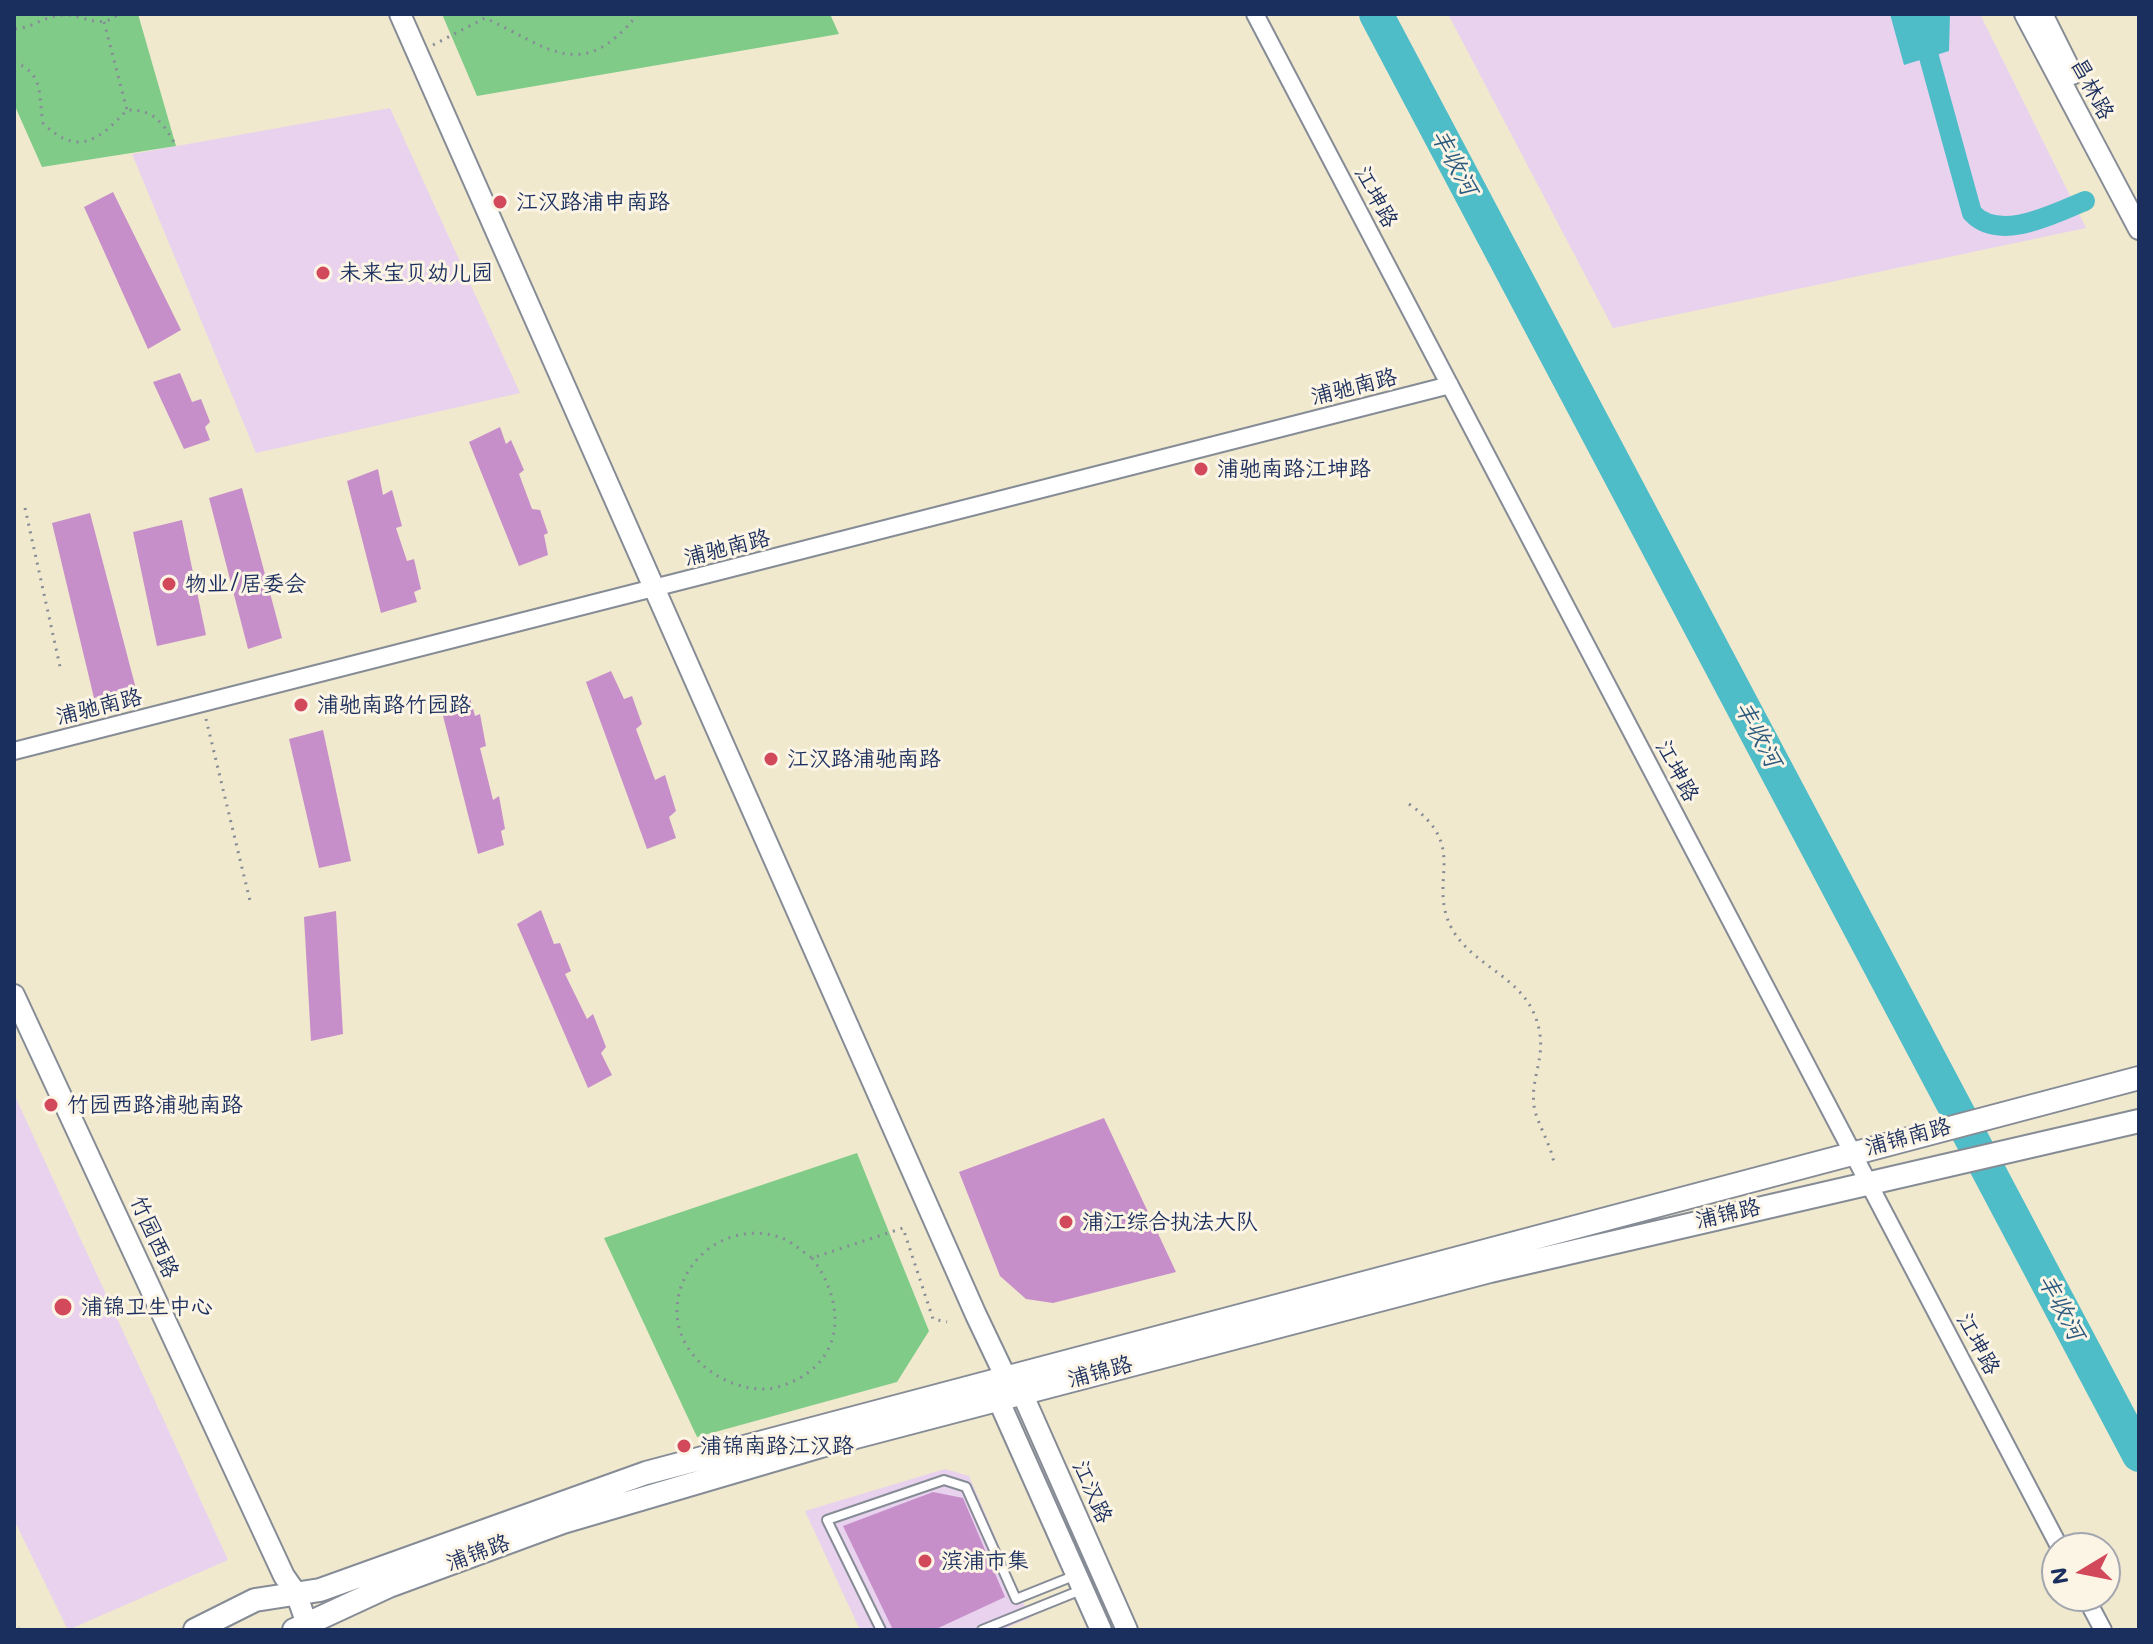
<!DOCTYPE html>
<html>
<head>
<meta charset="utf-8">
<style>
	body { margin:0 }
	#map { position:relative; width:2153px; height:1644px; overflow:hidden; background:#f0e9ce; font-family:Mali,sans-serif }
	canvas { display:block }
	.frame { position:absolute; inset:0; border:16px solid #1b2f5e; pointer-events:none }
	.north { position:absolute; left:2041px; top:1532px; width:80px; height:80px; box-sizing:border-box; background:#fcf5e5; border:2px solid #a2a6af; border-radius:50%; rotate:260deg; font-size:22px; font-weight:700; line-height:32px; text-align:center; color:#1b2f5e }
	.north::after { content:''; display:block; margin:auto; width:28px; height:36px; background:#d1495b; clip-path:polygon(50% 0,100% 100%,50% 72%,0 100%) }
</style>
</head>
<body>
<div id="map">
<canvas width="2153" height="1644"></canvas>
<div class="frame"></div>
<div class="north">N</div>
</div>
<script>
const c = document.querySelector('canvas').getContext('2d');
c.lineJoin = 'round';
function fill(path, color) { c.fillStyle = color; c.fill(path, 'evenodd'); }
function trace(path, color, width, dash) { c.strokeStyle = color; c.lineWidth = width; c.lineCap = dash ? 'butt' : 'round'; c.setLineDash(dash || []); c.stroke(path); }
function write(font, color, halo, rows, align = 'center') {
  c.font = font + ' Mali,"LXGW WenKai TC",sans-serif'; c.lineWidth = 6; c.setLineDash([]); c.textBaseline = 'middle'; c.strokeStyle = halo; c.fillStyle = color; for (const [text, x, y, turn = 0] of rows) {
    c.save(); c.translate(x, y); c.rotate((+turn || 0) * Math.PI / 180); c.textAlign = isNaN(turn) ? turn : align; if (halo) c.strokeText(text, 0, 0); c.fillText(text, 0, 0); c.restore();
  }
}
fill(new Path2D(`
	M1448,14H1980L2086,228L1613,328Z
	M390,108L520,393L256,453L132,154Z
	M14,1094L228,1560L68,1630L14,1520Z
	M945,1469L969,1476L1030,1618L1001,1630H860L805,1511Z`), '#e8d2ee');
fill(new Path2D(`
	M14,14H138L176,146L42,167L14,104Z
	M442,14H830L839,34L477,96Z
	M857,1153L929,1331L897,1382L697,1437L604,1238Z`), '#80cb88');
fill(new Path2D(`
	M1890,14H1950L1949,51L1904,65Z`), '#4fbdc8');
trace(new Path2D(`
	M1929,57L1972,213C2000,243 2055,213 2085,201`), '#4fbdc8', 20);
trace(new Path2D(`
	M1376,14L2139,1455`), '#4fbdc8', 34);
fill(new Path2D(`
	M113,192L181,330L148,349L84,207Z
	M180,373L192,402L201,399L210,422L205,427L210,440L184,449L153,382Z
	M500,427L506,444L511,440L524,470L519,474L532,509L540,510L548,533L544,535L548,555L519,566L469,442Z
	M378,469L383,495L392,490L402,526L396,528L407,561L414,559L421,589L414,592L417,602L381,613L347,481Z
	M242,488L282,638L248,649L209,498Z
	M90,513L136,689L94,698L52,523Z
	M182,520L206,635L157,646L133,532Z
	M611,671L624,699L632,696L642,724L636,729L655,780L665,775L676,811L669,817L676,838L647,849L586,682Z
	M470,698L475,716L480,714L486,746L480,748L493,800L499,796L505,829L501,831L504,845L478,854L440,704Z
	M323,730L351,861L319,868L289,739Z
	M541,910L554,944L560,943L571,971L565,974L587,1019L593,1014L606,1047L601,1053L612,1075L588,1088L517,924Z
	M336,911L343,1034L311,1041L304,917Z
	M1104,1118L1176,1272L1053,1303L1026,1299L1000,1276L959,1172Z
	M933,1492L963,1498L1005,1597L934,1630H893L843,1526Z`), '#c78fc9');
const service = new Path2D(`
	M881,1630L827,1520L944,1480L966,1487L1016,1599L1076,1575
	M982,1630L1081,1590`);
const minor = new Path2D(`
	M1255,14L2060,1548
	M14,751L1450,385
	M2085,1596L2103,1630`);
const tertiary = new Path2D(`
	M400,14L976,1315L1006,1378L1022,1393L1127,1630
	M2025,14L2139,229
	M2042,14L2072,74
	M14,995L284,1576L296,1593L309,1630
	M1003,1386L998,1399L1101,1630`);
const secondary = new Path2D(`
	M195,1630L255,1600L320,1590L646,1473L2139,1078
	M294,1630L389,1586L563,1522L821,1446L1490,1271L2139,1121`);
trace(service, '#868c96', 12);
trace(minor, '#868c96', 20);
trace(tertiary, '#868c96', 24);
trace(secondary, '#868c96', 26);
trace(new Path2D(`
	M104,22L127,110
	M15,29C33,28 45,15 64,15C84,14 100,31 118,14
	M433,45L485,18C549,47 581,85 638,14
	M14,62C45,74 38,95 43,123C78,158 100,139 127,110C154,109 164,124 176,146
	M25,508L61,671
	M206,719L251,905
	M1409,804C1471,848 1426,880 1452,929C1473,966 1519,975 1535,1016C1550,1054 1530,1073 1534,1106C1537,1124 1550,1142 1554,1163
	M812,1258C842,1297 847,1351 800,1378C790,1383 777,1389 765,1389C723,1390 678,1356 677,1313C676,1259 730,1219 782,1238C792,1242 803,1252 812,1258L903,1228L933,1319L947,1322
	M14,1621L19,1630`), '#868c96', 3, [2, 6]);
trace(service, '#fff', 8);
trace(minor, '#fff', 16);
trace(tertiary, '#fff', 20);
trace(secondary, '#fff', 22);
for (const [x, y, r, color] of [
	[500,202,8,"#d1495b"],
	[323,273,8,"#d1495b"],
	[1201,469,8,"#d1495b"],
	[169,584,8,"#d1495b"],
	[301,705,8,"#d1495b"],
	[771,759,8,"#d1495b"],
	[51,1105,8,"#d1495b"],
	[1066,1222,8,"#d1495b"],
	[63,1307,10,"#d1495b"],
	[684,1446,8,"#d1495b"],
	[925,1561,8,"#d1495b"]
]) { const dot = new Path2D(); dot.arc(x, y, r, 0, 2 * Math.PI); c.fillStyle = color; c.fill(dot); trace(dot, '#fcf5e5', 3); }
write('22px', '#1b2f5e', '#fcf5e5', [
	["昌林路",2092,89,62],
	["江坤路",1376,197,62],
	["浦驰南路",1354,387,-14],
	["浦驰南路",727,548,-14],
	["浦驰南路",99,707,-14],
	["江坤路",1677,771,62],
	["浦锦南路",1908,1137,-15],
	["浦锦路",1728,1214,-13],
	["竹园西路",154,1237,66],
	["江坤路",1978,1344,62],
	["浦锦路",1100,1372,-15],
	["江汉路",1092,1492,66],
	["浦锦路",478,1553,-20]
]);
write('22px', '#1b2f5e', '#fcf5e5', [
	["江汉路浦申南路",516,202],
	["未来宝贝幼儿园",339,273],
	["浦驰南路江坤路",1217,469],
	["物业/居委会",185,584],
	["浦驰南路竹园路",317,705],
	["江汉路浦驰南路",787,759],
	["竹园西路浦驰南路",67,1105],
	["浦江综合执法大队",1082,1222],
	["浦锦卫生中心",81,1307],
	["浦锦南路江汉路",700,1446],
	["滨浦市集",941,1561]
], 'left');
write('italic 24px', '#2b5a7e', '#fcf5e5', [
	["丰收河",1454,162,62],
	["丰收河",1758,734,62],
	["丰收河",2061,1307,62]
]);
</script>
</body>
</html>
